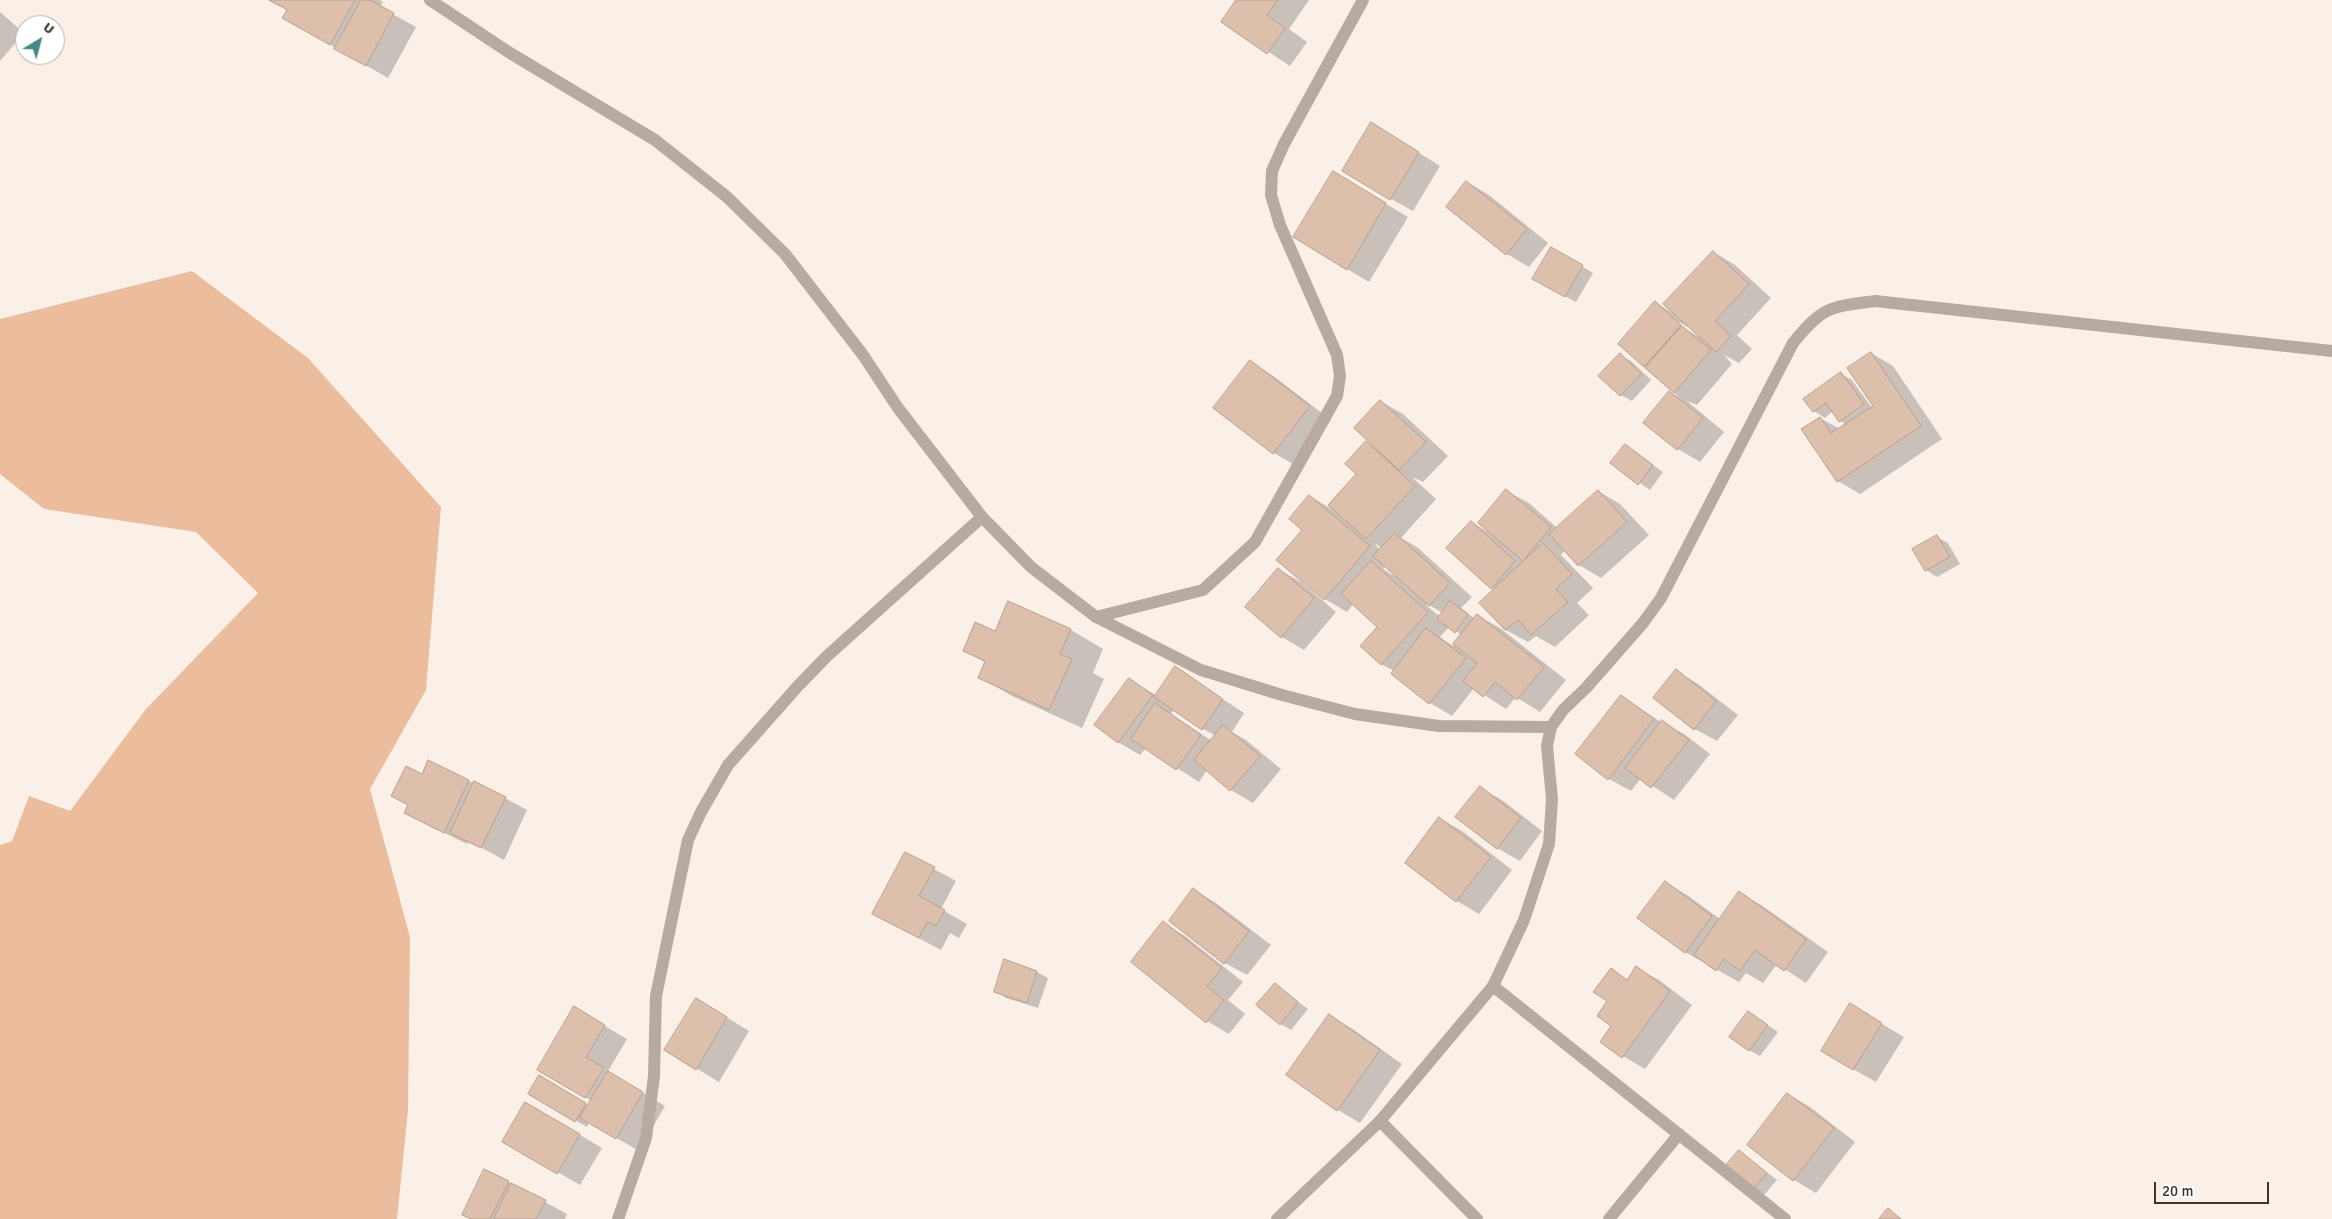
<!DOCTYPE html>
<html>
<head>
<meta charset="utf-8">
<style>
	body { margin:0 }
	#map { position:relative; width:2332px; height:1219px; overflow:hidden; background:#fbf0e8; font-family:Signika,sans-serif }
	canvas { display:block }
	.north { position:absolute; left:15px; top:15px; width:50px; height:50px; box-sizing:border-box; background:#fff; border:1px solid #b2aeab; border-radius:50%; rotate:37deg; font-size:14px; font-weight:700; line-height:20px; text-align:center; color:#3f342c }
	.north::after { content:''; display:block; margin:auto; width:18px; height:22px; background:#448a83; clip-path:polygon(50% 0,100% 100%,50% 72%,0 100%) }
	.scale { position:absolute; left:2154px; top:1182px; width:115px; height:22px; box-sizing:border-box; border:2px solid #3f342c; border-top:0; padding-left:6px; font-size:15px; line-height:18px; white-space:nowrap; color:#3f342c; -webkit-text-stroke:4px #fff; paint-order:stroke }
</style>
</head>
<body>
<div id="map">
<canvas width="2332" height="1219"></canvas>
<div class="north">U</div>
<div class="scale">20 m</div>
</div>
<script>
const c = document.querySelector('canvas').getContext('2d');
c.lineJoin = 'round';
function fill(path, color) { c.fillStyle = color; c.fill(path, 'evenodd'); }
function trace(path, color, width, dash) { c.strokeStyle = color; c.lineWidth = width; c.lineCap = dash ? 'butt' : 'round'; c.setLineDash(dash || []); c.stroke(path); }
fill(new Path2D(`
	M192,271L308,358L441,507L426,690L370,789L410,937L408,1110L397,1219H0V845L12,841L29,796L70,811L146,709L258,593L196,532L44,509L0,474V319Z`), '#ebbd9c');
fill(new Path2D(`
	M271,0H380L383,2L380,7L416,27L388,78L284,18L288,10Z
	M1238,0H1309L1289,29L1307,42L1290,66L1223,22Z
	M0,12L24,33L0,61Z
	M1394,137L1440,166L1413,211L1391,199Z
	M1467,182L1489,195L1548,243L1529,267L1507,254Z
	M1356,186L1408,217L1369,282L1347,269Z
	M1552,248L1593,273L1576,302L1534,279Z
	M1713,252L1735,265L1771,298L1737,335L1752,349L1739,363L1724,355L1732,364L1697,405L1687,401L1724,432L1700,462L1678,449L1645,423L1670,392L1679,397L1620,344L1656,303L1676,315ZM1677,321L1697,332L1701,338L1675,323Z
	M1871,353L1893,366L1942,439L1860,494L1838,481L1820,418L1840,429L1847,425L1840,421L1833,411L1825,418L1814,411L1841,374L1852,380L1872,408L1875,406Z
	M1620,355L1631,361L1651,380L1632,401L1621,395Z
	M1250,362L1272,375L1331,420L1296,466L1274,453L1215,408Z
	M1380,401L1403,414L1448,456L1423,482L1412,477L1436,499L1401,538L1417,547L1472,597L1461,608L1475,619L1478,616L1500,628L1566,680L1540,712L1516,697L1506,709L1474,688L1452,716L1430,703L1393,673L1394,671L1381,664L1379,627L1353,604L1347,612L1325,599L1303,530L1310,496L1335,511L1358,474L1366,443L1378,450ZM1374,543L1382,548L1380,550ZM1386,566L1397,576L1396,577L1383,569ZM1427,604L1443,613L1440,617L1426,605ZM1449,627L1462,635L1453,646L1440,637Z
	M1625,445L1663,472L1650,490L1612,463Z
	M1506,491L1529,503L1557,528L1598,491L1620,504L1649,535L1601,578L1579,565L1565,550L1561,555L1593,588L1577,603L1589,615L1555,647L1536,636L1528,642L1506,630L1481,603L1495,590L1491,588L1471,522L1490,533ZM1519,557L1526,561L1524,563Z
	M1937,537L1948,543L1960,564L1937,577L1926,570Z
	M1278,569L1301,582L1336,612L1304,650L1282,637Z
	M1009,602L1071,630L1103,649L1093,673L1104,679L1082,728L1012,696L980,677L986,663L964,650L995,633Z
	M1176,668L1244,713L1232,732L1246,740L1281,769L1253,803L1231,790L1207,770L1199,782L1146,748L1140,755L1118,742L1129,679L1157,696ZM1174,709L1203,729L1216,736L1212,741L1171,714Z
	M1676,671L1698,684L1738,715L1717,741L1695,729Z
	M1621,696L1661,722L1684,734L1710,754L1674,800L1641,778L1631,791L1609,779Z
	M429,762L505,798L527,810L504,860L473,843V844L468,842L467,844L428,825L422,776Z
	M1480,788L1502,800L1542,831L1520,861L1497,848Z
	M1439,818L1462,831L1512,870L1479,914L1457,901Z
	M934,869L956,881L941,909L967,924L959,938L950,933L941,950L896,926Z
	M1665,882L1687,895L1720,919L1739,893L1761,905L1828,952L1806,983L1777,964L1763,983L1746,973L1739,982L1685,952Z
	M1194,890L1216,903L1271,945L1247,975L1225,963Z
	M1163,923L1185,936L1243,982L1228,1000L1245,1014L1229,1034L1207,1021Z
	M1004,961L1037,972L1048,978L1038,1008L1006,998L995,991Z
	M1636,968L1659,980L1692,1005L1645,1069L1623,1056L1609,1001L1611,970L1628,980Z
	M1275,985L1308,1009L1291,1030L1281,1024Z
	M574,1008L627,1039L608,1071L665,1106L639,1151L589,1122L587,1127L530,1094L540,1077L589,1106L592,1101L539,1069Z
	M718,1012L749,1031L719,1082L666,1050Z
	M1748,1012L1778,1032L1760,1056L1749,1050Z
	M1329,1015L1351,1028L1402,1064L1360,1123L1338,1110Z
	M1872,1018L1904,1037L1876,1082L1853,1069Z
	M1788,1094L1810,1107L1855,1142L1816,1193L1794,1180L1749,1145Z
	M526,1103L602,1148L580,1185L504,1141Z
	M1739,1151L1777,1180L1764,1195L1753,1188Z
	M508,1182L567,1214L565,1219H472Z`), '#0003');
const building = new Path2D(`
	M269,0H355L330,45L282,18L287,10Z
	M361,0H370L394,13L366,66L334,49Z
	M1236,0H1278L1267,15L1285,28L1267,54L1221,22Z
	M1371,122L1419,152L1390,200L1342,171Z
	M1333,171L1386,203L1347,270L1293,237Z
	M1466,181L1527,229L1506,255L1446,207Z
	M1551,247L1583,265L1565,297L1532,279Z
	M1713,251L1749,284L1715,321L1731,336L1716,352L1663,304Z
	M1655,301L1681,325L1644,367L1618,344Z
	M1682,326L1711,350L1674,393L1645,368Z
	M1871,352L1921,426L1837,482L1801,429L1820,417L1831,433L1873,406L1847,368Z
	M1620,353L1641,374L1620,396L1598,376Z
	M1250,360L1310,406L1273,454L1213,408Z
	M1841,372L1864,404L1839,422L1826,403L1813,412L1803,399Z
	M1669,391L1703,418L1677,450L1643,423Z
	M1380,400L1426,442L1399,470L1354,428Z
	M1366,441L1415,486L1366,539L1328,505L1356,474L1345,464Z
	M1625,444L1653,465L1638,485L1610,463Z
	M1506,489L1551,527L1523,561L1478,523Z
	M1598,490L1627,522L1578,566L1549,534Z
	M1309,495L1370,546L1324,600L1276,560L1302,530L1289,519Z
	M1471,521L1515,561L1491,589L1446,548Z
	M1395,533L1450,583L1429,606L1373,556Z
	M1937,535L1950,557L1925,571L1912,549Z
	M1543,543L1572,574L1556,589L1568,602L1531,635L1518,620L1505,630L1479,603Z
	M1371,561L1428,612L1381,665L1360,646L1377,627L1341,594Z
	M1278,568L1314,598L1281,638L1245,607Z
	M1008,601L1071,629L1060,654L1072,659L1049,710L978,678L985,661L963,651L975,622L995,631Z
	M1450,601L1468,614L1455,633L1437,619Z
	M1477,614L1544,667L1517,700L1495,682L1483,697L1463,681L1477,663L1453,644Z
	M1426,628L1466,658L1429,704L1391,674Z
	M1175,666L1223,699L1202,730L1154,697Z
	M1676,669L1716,701L1694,730L1653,698Z
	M1129,678L1153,695L1118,743L1094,725Z
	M1621,695L1654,719L1608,780L1575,754Z
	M1155,703L1201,735L1176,770L1131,739Z
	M1662,720L1689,740L1651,788L1625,768Z
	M1223,725L1260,756L1230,791L1194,760Z
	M428,760L469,780L444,833L404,813L408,805L391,796L406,766L422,774Z
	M474,781L506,797L481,848L450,833Z
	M1480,786L1521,818L1497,849L1455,817Z
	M1439,817L1491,857L1456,902L1405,863Z
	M905,852L935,867L919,896L945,910L936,926L927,922L919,938L872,914Z
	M1665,881L1712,916L1685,953L1637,918Z
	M1193,888L1249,931L1224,964L1169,921Z
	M1739,891L1806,939L1784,971L1755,950L1740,971L1724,959L1716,971L1694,955Z
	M1163,921L1222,968L1207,986L1224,1000L1206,1023L1131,962Z
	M1004,959L1037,971L1027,1003L994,992Z
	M1636,966L1670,991L1622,1058L1600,1042L1611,1026L1597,1016L1607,1001L1593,992L1611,968L1627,980Z
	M1275,983L1298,1002L1280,1025L1256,1005Z
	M696,998L727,1017L696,1070L664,1050Z
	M1850,1003L1882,1023L1853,1070L1821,1051Z
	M574,1006L605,1025L586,1057L604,1068L585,1098L537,1070Z
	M1748,1011L1768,1025L1749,1051L1729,1037Z
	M1329,1014L1380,1050L1337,1111L1286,1075Z
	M608,1071L643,1092L616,1139L580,1118Z
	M539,1075L586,1103L575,1122L528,1094Z
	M1787,1093L1834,1128L1793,1181L1747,1145Z
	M525,1102L580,1134L557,1174L502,1142Z
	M1739,1150L1767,1173L1753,1189L1725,1166Z
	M484,1169L509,1181L490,1219H471L462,1215Z
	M511,1183L546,1200L536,1219H494Z
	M1888,1208L1901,1219H1879Z`);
fill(building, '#dcc0ac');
trace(building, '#ba9f8c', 1);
trace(new Path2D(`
	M1493,986L1785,1219
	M1380,1121L1477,1219
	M1609,1219L1679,1134`), '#b6aaa1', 12);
trace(new Path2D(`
	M430,0L510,53L655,140L727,197L785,254L863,355L898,408L982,517L1031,567L1096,617L1201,670L1282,695L1355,714L1439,726L1551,727
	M1096,617L1203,590L1255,542L1337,396L1340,376L1337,355L1280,225L1271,195L1272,171L1284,144L1363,0
	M618,1219L646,1138L654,1076L656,996L688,840L701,812L728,765L798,686L826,657L982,517
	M1277,1219L1380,1121L1493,986L1524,920L1549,844L1552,799L1547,746L1551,727L1563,710L1586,688L1643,623L1661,598L1793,343C1823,306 1830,307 1875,301L2332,351`), '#b6aaa1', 12);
</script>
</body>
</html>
